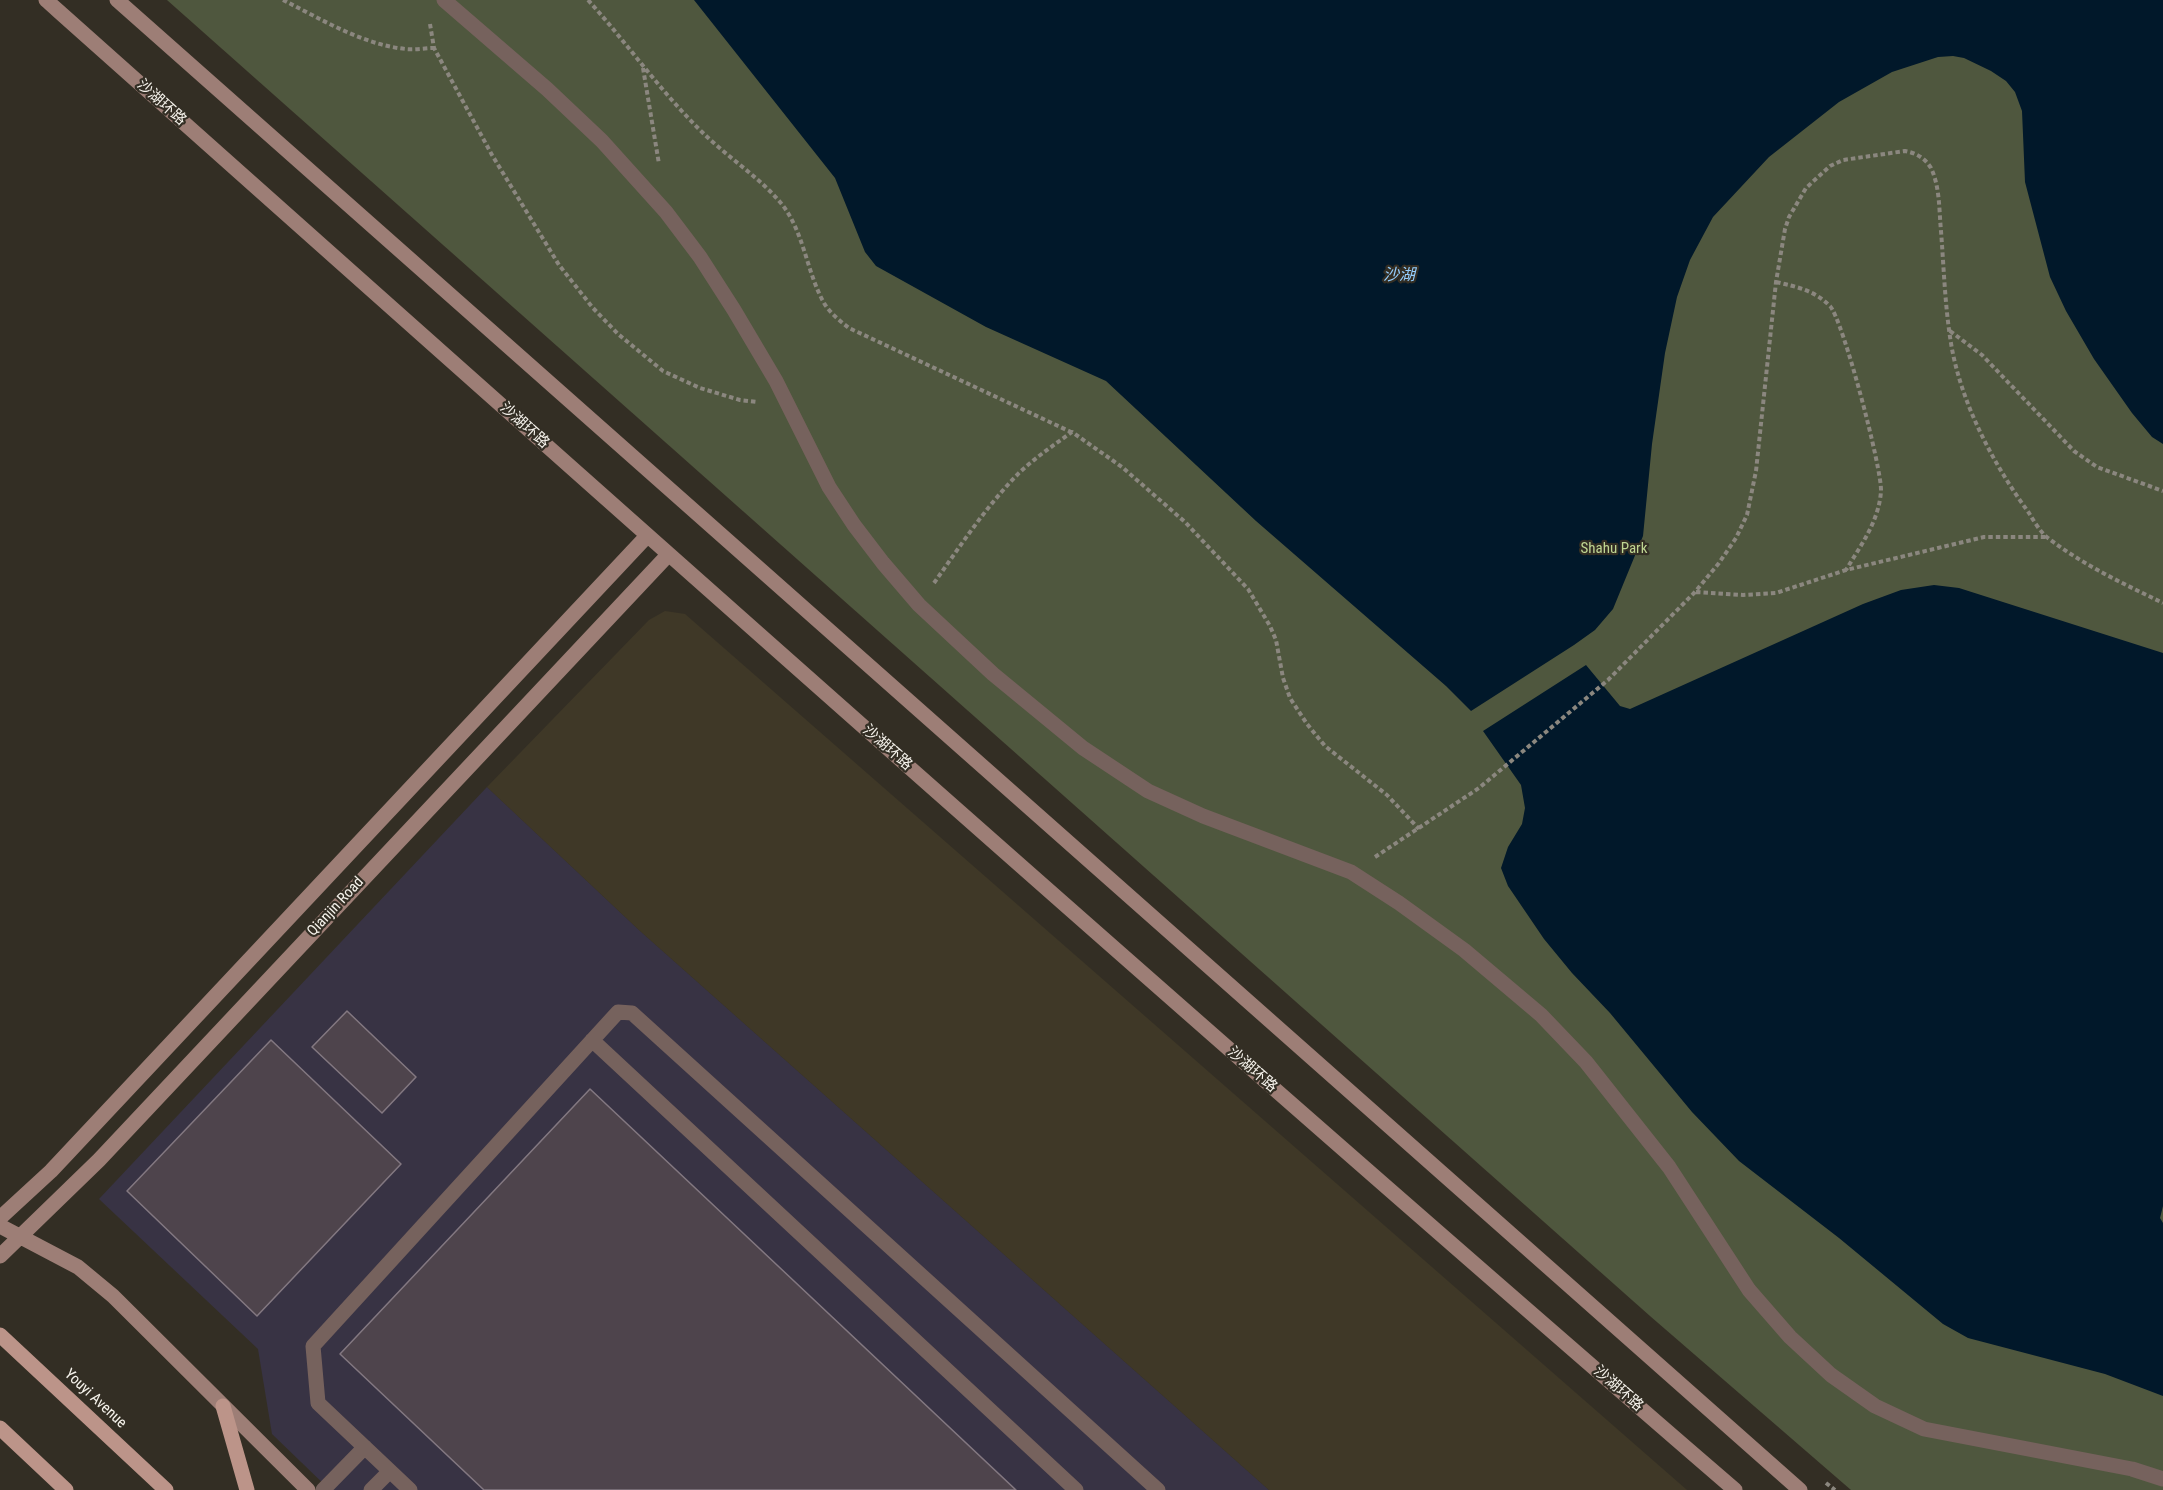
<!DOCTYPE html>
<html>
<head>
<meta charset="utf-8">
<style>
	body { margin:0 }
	canvas { display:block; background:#332e24 }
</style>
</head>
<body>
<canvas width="2163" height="1490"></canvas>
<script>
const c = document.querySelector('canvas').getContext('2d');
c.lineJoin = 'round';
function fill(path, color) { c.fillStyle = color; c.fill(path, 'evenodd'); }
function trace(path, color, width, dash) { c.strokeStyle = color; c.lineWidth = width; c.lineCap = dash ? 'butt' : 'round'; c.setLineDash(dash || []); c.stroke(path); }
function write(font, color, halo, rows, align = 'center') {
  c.font = font + ' "Roboto Condensed","Noto Sans SC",sans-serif'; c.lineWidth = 4.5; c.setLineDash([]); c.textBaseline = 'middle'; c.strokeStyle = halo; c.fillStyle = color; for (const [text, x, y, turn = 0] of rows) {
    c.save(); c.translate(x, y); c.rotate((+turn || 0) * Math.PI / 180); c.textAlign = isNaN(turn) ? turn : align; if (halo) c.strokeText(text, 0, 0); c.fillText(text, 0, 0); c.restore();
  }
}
fill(new Path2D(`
	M487,787L639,930L1269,1490H330L272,1434L258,1349L99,1199Z`), '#383344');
fill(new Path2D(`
	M665,611L685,614L1687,1490H1269L639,930L487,787L649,620Z`), '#3f3827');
fill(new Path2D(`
	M167,0H2163V1490H1851L1650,1316Z`), '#4f573e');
fill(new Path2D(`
	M694,0H2163V444L2152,437L2132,413L2094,359L2066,311L2050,277L2025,182L2022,111L2015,92L2006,81L1991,71L1964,58L1953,56L1938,57L1892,72L1839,102L1769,157L1713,217L1690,260L1677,297L1665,353L1652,444L1643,536L1613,609L1595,630L1574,645L1471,711L1446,686L1256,521L1106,381L986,327L876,266L865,252L835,178Z
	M1934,585L1959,588L2163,653V1206L2160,1218L2163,1223V1396L2105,1374L1968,1338L1943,1324L1839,1238L1739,1161L1692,1112L1610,1013L1572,973L1544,939L1508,886L1501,868L1508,847L1522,824L1525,808L1521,785L1483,731L1586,665L1620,706L1630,709L1863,604L1901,590Z`), '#01182a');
const building = new Path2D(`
	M347,1011L416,1077L382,1113L312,1047Z
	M271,1040L401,1164L257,1316L127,1191Z
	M590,1089L1016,1490H484L340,1354Z`);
fill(building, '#4e444c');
trace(building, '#837881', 1.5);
trace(new Path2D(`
	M283,0C321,19 363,45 406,49C415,50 425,48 434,48
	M588,0C627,43 660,91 702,132C726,156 759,177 780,202C804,230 806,271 824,303C830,313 840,321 849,328L1071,432
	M430,24L434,48L492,155L559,265L593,308L618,334L663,371L700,388L740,400L757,402
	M643,68L659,164
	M1776,282C1797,287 1814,290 1830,306C1843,320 1882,469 1881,491C1879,521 1861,545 1846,570
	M1950,331L1982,355L2074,451L2097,467L2163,491
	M934,583C961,545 987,505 1020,472C1036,457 1054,445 1072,432L1122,467L1185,522L1248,589L1270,626L1276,640L1283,678L1290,698L1307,724L1325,746L1387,795L1419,829
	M1696,592L1743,595L1776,593L1846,570L1984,537H2046
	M1375,857L1479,788L1608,680L1695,592L1719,563L1736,538L1747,515L1756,471L1776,282L1785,229L1789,217L1806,188L1830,166L1843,160L1905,151C1916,153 1925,158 1931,168C1940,187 1939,210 1941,231C1944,270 1945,310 1952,349C1963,407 1994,465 2029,513C2034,521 2040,532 2048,538C2083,565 2124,584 2163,603
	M1826,1483L1835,1490`), '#8b877f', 4, [4.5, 3]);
trace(new Path2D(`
	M444,0L547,89L602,141L666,212L700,257L734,310L776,381L829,487L854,525L883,563L919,605L993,674L1083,748L1148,791L1203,816L1351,872L1399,903L1464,950L1541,1015L1586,1062L1669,1167L1749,1290L1790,1337L1831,1375L1875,1406L1924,1429L2132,1469L2163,1479
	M592,1040L1076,1490
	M323,1490L365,1447
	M371,1490L390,1471
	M410,1490L318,1403L313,1346L618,1012L632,1013L1158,1490`), '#76625d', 15);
trace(new Path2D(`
	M46,0C606,499 1167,999 1735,1490
	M117,0L1800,1490
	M0,1218L51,1171L647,536
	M0,1226L78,1267L113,1296L308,1490
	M0,1256L99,1160L668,555`), '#9d7e76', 15);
trace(new Path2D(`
	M0,1335L166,1490
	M223,1406L247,1490
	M0,1428L66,1490`), '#bc9489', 15);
write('15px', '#f5f2eb', '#332e24', [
	["沙湖环路",161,103,42],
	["沙湖环路",524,426,42],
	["沙湖环路",887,748,41],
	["Qianjin Road",336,907,-47],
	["沙湖环路",1252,1070,41],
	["沙湖环路",1618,1389,41],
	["Youyi Avenue",95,1399,43]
]);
write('15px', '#bfd592', '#332e24', [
	["Shahu Park",1614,549]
]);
write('italic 16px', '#94cefe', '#332e24', [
	["沙湖",1399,276]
]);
</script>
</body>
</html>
